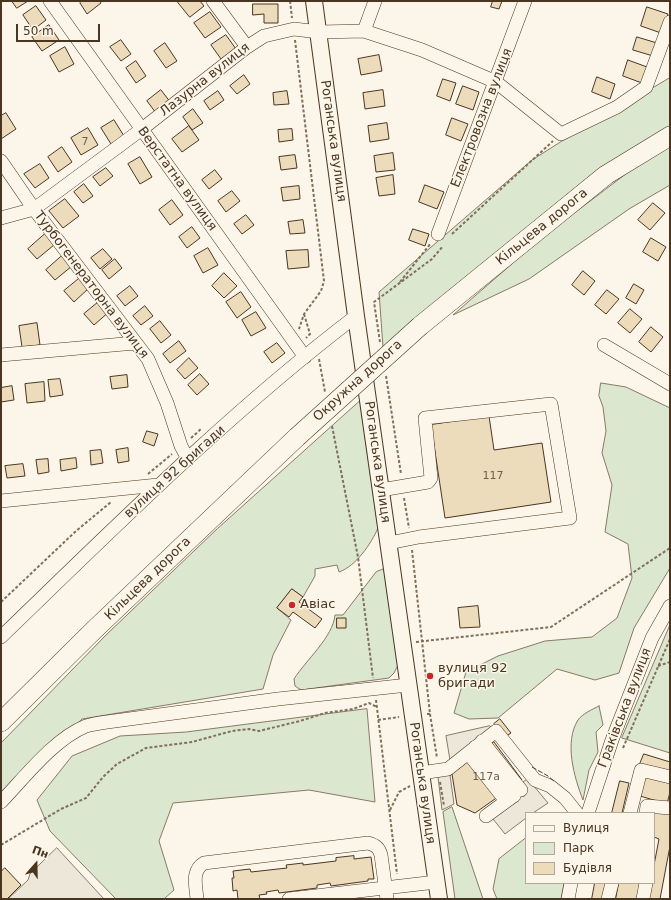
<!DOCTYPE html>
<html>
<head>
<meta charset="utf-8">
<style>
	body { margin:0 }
	#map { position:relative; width:671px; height:900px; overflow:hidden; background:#fbf6e9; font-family:"DejaVu Sans",sans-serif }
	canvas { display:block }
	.frame { position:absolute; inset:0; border:2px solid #4a3520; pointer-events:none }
	.legend { position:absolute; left:525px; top:812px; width:130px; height:72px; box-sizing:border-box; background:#fbf6e9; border:1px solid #b4a999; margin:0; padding:5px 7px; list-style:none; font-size:12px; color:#4a3520 }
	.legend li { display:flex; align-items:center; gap:8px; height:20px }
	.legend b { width:20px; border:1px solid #b4a999 }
	.north { position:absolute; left:16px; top:844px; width:40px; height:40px; -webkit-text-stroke:3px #fbf6e9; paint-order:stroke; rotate:20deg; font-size:11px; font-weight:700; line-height:16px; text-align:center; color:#4a3520 }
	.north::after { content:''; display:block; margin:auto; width:14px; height:18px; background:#4a3520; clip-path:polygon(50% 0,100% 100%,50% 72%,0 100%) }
	.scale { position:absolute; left:16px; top:24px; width:84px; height:18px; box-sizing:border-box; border:2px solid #4a3520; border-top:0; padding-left:5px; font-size:12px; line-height:14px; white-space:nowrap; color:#4a3520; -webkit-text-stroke:3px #fbf6e9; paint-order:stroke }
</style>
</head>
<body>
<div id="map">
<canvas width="671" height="900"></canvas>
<div class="frame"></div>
<ul class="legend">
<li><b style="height:5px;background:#fbf6e9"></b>Вулиця</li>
<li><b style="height:11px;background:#dce7d0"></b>Парк</li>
<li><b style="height:11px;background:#ecdcbc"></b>Будівля</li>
</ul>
<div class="north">Пн</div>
<div class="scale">50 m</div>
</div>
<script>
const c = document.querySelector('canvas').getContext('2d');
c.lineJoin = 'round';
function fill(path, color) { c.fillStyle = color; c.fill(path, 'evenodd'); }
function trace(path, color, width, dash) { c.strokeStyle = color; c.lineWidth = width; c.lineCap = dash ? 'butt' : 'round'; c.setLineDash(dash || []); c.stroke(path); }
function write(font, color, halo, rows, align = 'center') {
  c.font = font + ' "DejaVu Sans",sans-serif'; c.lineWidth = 3; c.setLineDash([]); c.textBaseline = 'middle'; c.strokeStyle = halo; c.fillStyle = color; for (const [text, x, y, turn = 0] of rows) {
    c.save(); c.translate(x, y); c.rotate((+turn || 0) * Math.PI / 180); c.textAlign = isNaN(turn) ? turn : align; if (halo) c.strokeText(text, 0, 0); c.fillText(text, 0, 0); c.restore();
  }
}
const green = new Path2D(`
	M670,78V127L598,169L383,347L379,292L532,160L562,141Z
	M670,147V185L629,209L529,279L453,315L544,236L631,170Z
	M601,383L626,387L670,408V568L634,628L619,673L595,680L557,669L498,718L469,719L454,713L466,672L498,656L545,641L592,637L617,618L632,578L628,544L605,532L612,485L602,453L606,431L603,407L599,396Z
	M360,401L378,528C371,544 356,566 339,572L337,565L315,569V576L303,597L292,589L277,608L291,620L273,655L263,689L82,719L1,797V743L106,635L217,529Z
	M384,569L398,665L394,673L389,678L301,690L295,686L294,679C306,660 333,637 335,615H343L376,572Z
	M670,625V753L622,738Z
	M599,706L603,725L596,732L598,752L589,770L583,800C574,777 564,742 578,720C582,714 593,709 599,706Z
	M367,709L375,802L309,790L173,803L159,841L174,890L164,899H116L50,831L37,800L72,756L120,736L186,732Z
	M452,807L483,899H455L443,812Z
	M526,838V883H564L561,899H497L493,889L499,859Z`);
fill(green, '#dce7d0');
trace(green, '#887966', 1);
const parking = new Path2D(`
	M490,726L498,736L452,772L446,736Z
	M450,775L454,804L442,810L438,777Z
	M528,779L548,803L533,813H526V818L505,834L485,809Z
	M57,848L104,899H8L28,880L30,874Z`);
fill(parking, '#ede7d9');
trace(parking, '#887966', 1);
const building = new Path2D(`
	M12,1H28L17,8Z
	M82,1H100L101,3L87,14L80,3Z
	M177,1H200L204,6L190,17Z
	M493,1H502L499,9L491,7Z
	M253,4H278V23H264V14L253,15Z
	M36,6L46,20L33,30L23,15Z
	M647,7L668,14L661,33L641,26Z
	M210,12L221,27L205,38L194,23Z
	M49,25L59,40L42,51L32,37Z
	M226,35L236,49L221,59L211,45Z
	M637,37L657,43L653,56L633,50Z
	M121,40L131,54L121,61L110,47Z
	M165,43L177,61L166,68L154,51Z
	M65,47L74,64L59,72L50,56Z
	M379,55L382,71L361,75L358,59Z
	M628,60L647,67L642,83L623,76Z
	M136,61L146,76L136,83L126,68Z
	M244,75L250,84L237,94L230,86Z
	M597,77L615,84L610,99L592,92Z
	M443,79L456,83L450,101L437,96Z
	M463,86L479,92L473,110L456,104Z
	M161,90L171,103L156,113L147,101Z
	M383,90L385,106L365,109L363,93Z
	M218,91L224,100L210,110L204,101Z
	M287,91L289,104L274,105L273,93Z
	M193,109L203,123L192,130L183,117Z
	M6,113L16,129L1,139V116Z
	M452,118L468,124L461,141L446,135Z
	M114,120L124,136L111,144L101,128Z
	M387,123L389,139L370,142L368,126Z
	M189,126L199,140L182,152L172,139Z
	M88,128L98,145L81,155L71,138Z
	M292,129L293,140L279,142L278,130Z
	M62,147L72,162L58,172L48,157Z
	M393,153L395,170L376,172L374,156Z
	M295,155L297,168L281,170L279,157Z
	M140,157L152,177L140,184L128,164Z
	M40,164L49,178L35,188L24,174Z
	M106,168L113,176L100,186L93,177Z
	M215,170L222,179L209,189L202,180Z
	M393,175L395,194L379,196L376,178Z
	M84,184L93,196L83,203L74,192Z
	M425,185L444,192L437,209L419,202Z
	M299,186L300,199L283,201L281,188Z
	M232,191L240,201L226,212L218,201Z
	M65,199L79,216L63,228L49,211Z
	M172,200L183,215L170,225L159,210Z
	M653,203L665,213L650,230L638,220Z
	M246,215L254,225L242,234L234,224Z
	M303,220L305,233L290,234L288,222Z
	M192,227L200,238L187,248L179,237Z
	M413,229L429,234L425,246L409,240Z
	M45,234L54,245L37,259L28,249Z
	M651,238L666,247L658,261L643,252Z
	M208,248L218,265L203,273L194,256Z
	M103,249L112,259L100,269L91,258Z
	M308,250L309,267L288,269L286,251Z
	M63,255L72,266L55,280L46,270Z
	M115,259L122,268L109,279L102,270Z
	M583,271L595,281L584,295L572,285Z
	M224,273L237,286L224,298L212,286Z
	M81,277L90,287L74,302L64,291Z
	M634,284L644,290L636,304L626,298Z
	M130,286L138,296L125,306L117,296Z
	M607,290L619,299L606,314L595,305Z
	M241,292L251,307L237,318L226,302Z
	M101,300L110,311L94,325L84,314Z
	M145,306L153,316L141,325L133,316Z
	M630,309L642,319L630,333L618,323Z
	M256,312L266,328L251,336L242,320Z
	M160,321L171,335L161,343L150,329Z
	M37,323L40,345L22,347L19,326Z
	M651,327L663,337L651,352L639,342Z
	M179,341L186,351L170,363L163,354Z
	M277,343L285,353L272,363L264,352Z
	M189,358L198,368L185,379L177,370Z
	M200,374L209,384L197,395L188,385Z
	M127,375L128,387L112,389L110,377Z
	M60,379L63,395L50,397L48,380Z
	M44,382L45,401L27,403L25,384Z
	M12,386L14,400L1,402V388Z
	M489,416L494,450L542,443L551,502L445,518L431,425Z
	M147,431L158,434L154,446L143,442Z
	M128,448L129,461L118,463L116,450Z
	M101,450L103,463L91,465L90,451Z
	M76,458L77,468L61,471L60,460Z
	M48,459L49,472L38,474L36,460Z
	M23,464L25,476L7,478L5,466Z
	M292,589L303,597L299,602L322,619L315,628L293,612L289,617L277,608Z
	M478,606L480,627L460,628L458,608Z
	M337,618H346V628H337Z
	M500,719L511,733L505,737L494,724Z
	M494,742L522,780L475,813L457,805L452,774Z
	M644,754L670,762V773L640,764Z
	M646,776L670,782V792L667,804L640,796Z
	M620,781L629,783L622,813H612Z
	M654,811L670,814V846L660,899H648L651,883H654V865L659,839L654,837Z
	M354,856V859L371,857L374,879H368V881L331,886L330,883L317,885V888L279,893L278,890L266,892L267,894L259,895L260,899H238L237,890L233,891L232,878H234L233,871L250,869L251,872L287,868L286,865L303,863V865L336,861V858Z
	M5,868L21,885L7,899H1V872Z
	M595,883H607L604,899H592Z
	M619,883H640L638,899H616Z`);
fill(building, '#ecdcbc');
trace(building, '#4a3520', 1);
const minor = new Path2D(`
	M50,1L305,357
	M213,1L247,47
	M364,31L375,1
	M1,161L34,209L148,359L167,403L181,446L188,459
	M1,218L34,209L142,129L247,47L264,36L294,29L319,32L364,31L422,50L496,82L561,134L617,107L646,87L670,22
	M438,234L525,1
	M604,345L670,384
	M1,355L135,343
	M381,490L428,482L431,478L425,418L551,404L570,518L419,537L389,543
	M1,501L158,485
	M1,637C116,526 229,413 356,316
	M482,741L521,790
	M475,747L514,796
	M468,753L506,801
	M421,773L448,769L496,731L535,780L550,786L565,798L577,813
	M1,802C25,777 54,739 86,726C93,724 100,723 107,722L278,699L408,685
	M588,813L612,740L652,638L670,606
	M630,813L641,770L670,777
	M646,813L647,806L670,808
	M486,816L512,797
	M307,897L436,882
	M197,899C196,886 191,871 204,863L368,843C376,845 379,848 381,855L387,899
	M289,899L307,897L308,899
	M568,899L571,883
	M608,899L612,883
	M643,899L646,883`);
const major = new Path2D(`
	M314,1L356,316L439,899`);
const highway = new Path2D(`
	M420,326L606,175L670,136
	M1,722L94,630L297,437`);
trace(minor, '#4a3520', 14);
trace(major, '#4a3520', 18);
trace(highway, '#4a3520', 20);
trace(new Path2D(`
	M290,1L292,18
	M295,40L324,281L321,291L304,314L299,329
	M452,234L553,141
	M400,282L431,243
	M304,314L310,334L306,338
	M380,342L374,302L432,259L443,246
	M319,359L325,392
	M386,376L401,474
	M332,426L358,557L373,678
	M191,438L201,429
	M148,474L172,454
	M404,498L409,528
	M412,550L430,714H426
	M1,602L76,531L111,502
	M416,642L551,627L670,548
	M658,666L670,662
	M376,700L397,874
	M430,714L437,758
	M378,720L399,717
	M623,748L670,639
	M440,782L444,806
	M390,810L399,792L410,786
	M1,845L61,809L86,798L103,777L117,764L146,748L192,742L232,731L249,729L259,731L300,721L325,713L353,709L369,703L377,707`), '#7f6f5c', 2, [3, 2]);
trace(minor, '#fbf6e9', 13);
trace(major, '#fbf6e9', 16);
trace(highway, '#fbf6e9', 19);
const highwayBridge = new Path2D(`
	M297,437L420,326`);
trace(highwayBridge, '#4a3520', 20, []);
trace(highwayBridge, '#fbf6e9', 19);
trace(new Path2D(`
	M532,767L548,776L555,782`), '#4a3520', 1, [5, 2]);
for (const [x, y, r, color] of [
	[292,605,4,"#c62828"],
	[430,676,4,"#c62828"]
]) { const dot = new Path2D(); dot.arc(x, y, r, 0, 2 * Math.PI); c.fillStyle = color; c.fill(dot); trace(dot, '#fbf6e9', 1.5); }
write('11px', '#725f47', null, [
	["7",85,142],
	["117",493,476],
	["117а",486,777]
]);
write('13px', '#4a3520', '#fbf6e9', [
	["Лазурна вулиця",205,80,-38],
	["Електровозна вулиця",482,118,-69],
	["Роганська вулиця",333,141,82],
	["Верстатна вулиця",177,179,54],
	["Кільцева дорога",542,227,-39],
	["Турбогенераторна вулиця",91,285,53],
	["Окружна дорога",358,381,-42],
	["Роганська вулиця",377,462,82],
	["вулиця 92 бригади",175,472,-42],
	["Кільцева дорога",148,579,-44],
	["Граківська вулиця",625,708,-69],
	["Роганська вулиця",422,783,82]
]);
write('13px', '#4a3520', '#fbf6e9', [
	["Авіас",300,605],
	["вулиця 92",438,669],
	["бригади",438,684]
], 'left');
</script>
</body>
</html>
